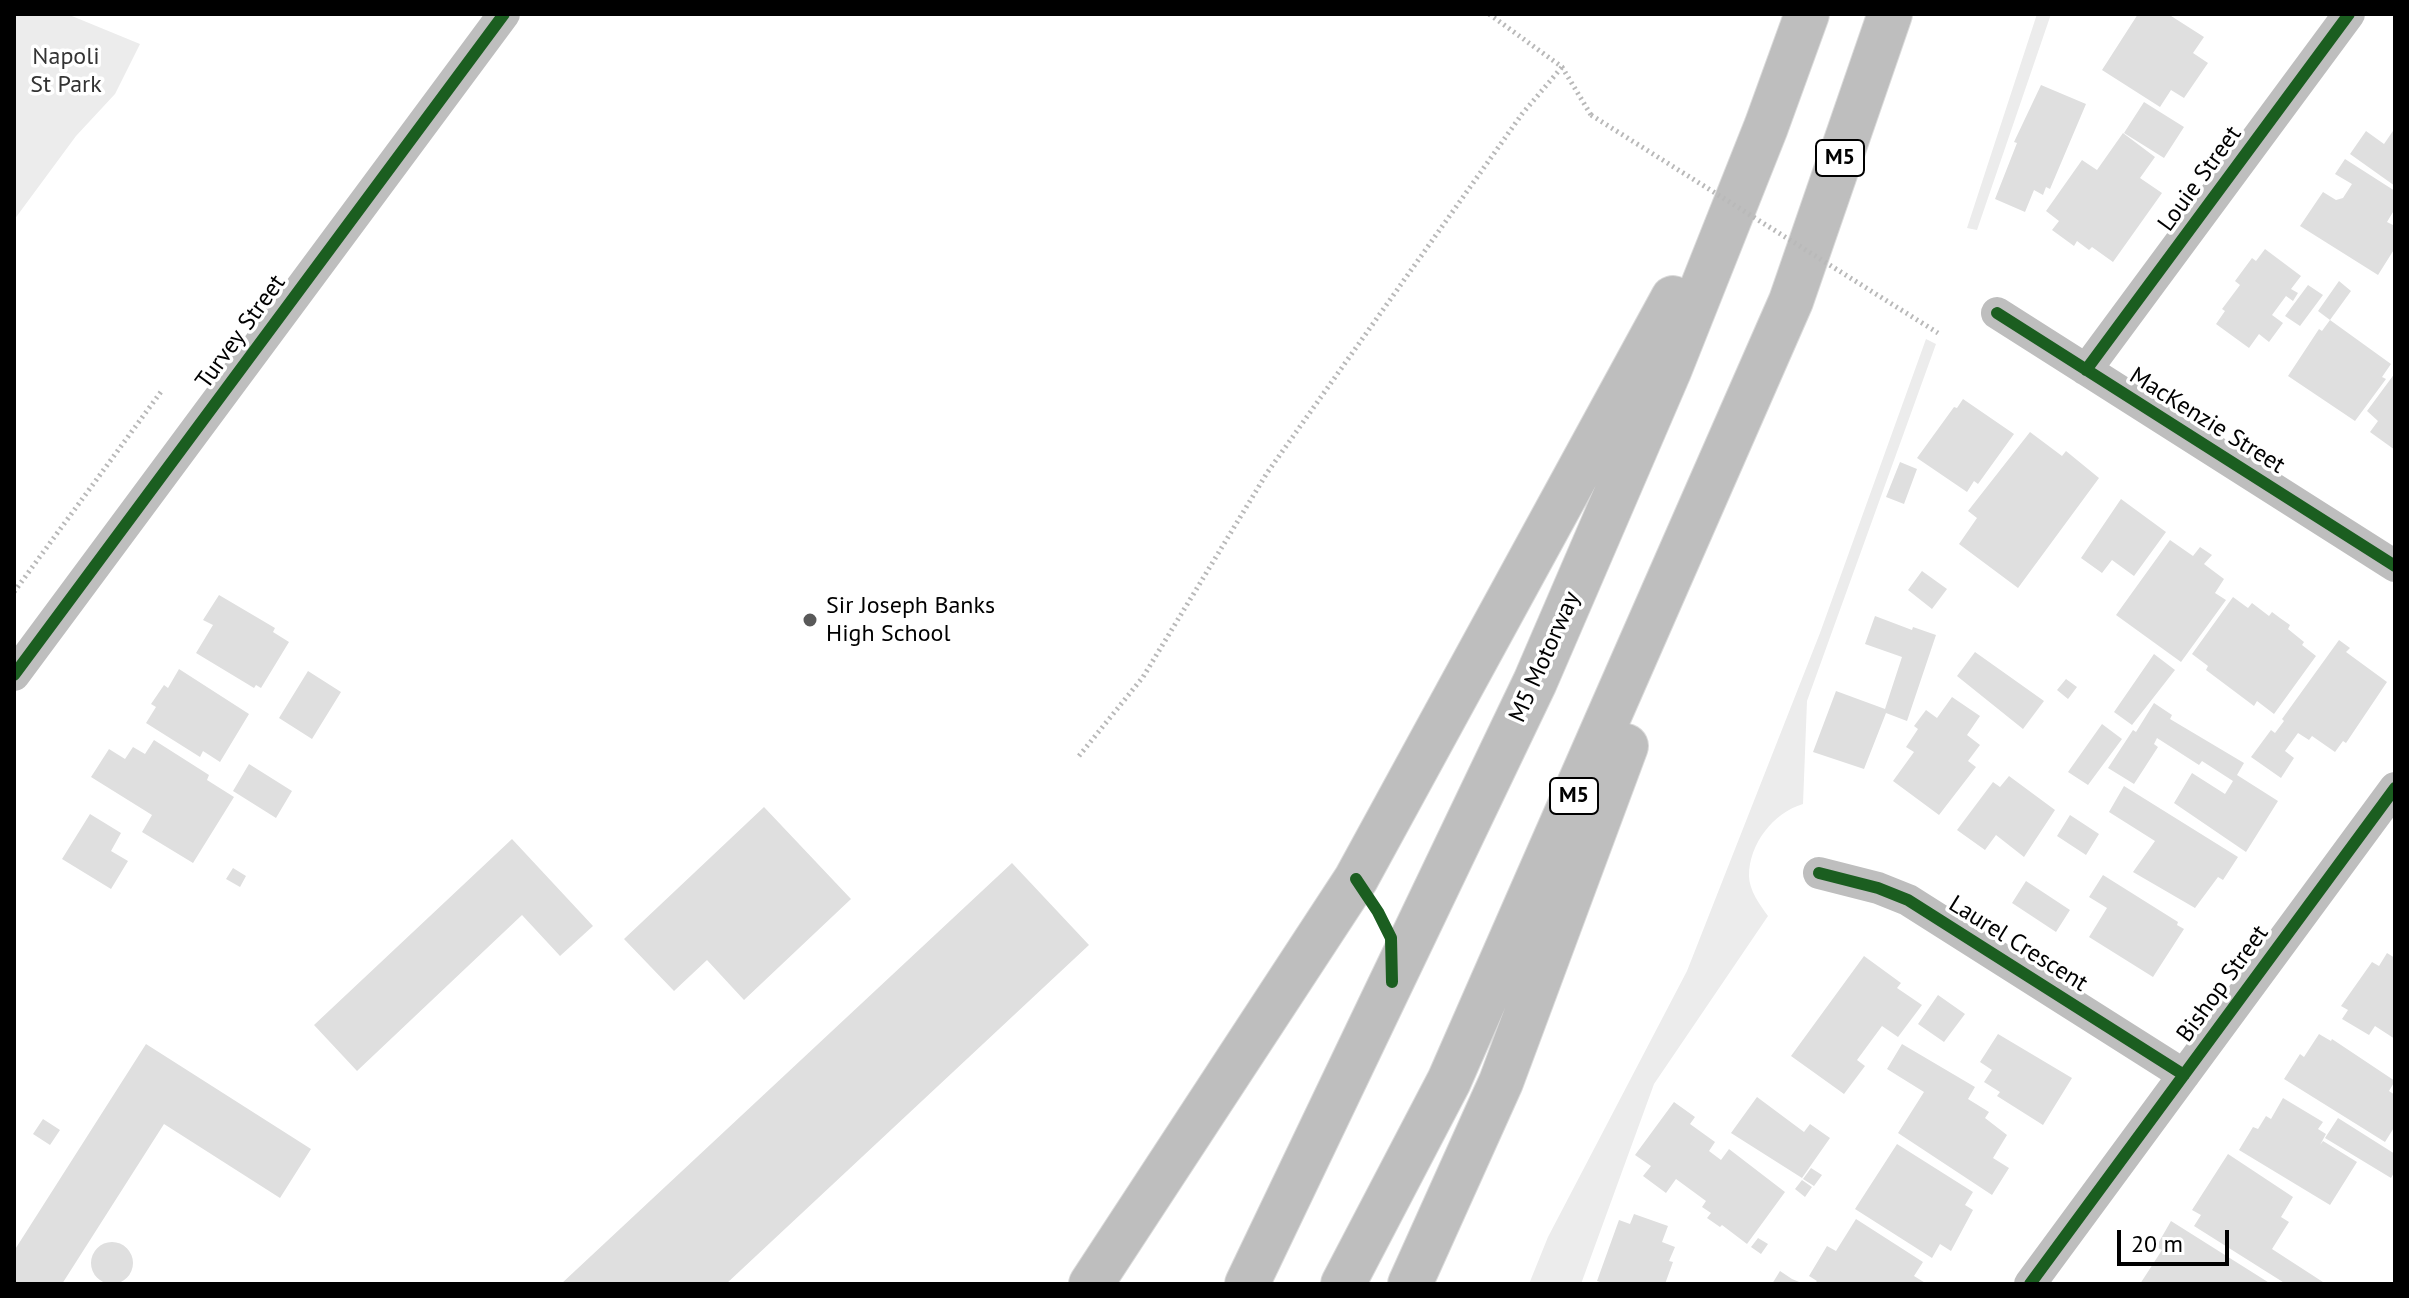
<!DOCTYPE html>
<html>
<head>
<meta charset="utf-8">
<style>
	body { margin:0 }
	#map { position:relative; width:2409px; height:1298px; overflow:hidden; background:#fff; font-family:"PT Sans",sans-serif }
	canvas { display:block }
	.frame { position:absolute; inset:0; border:16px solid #000; pointer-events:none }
	.scale { position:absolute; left:2117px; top:1230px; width:112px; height:36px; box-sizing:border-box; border:4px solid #000; border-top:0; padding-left:10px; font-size:24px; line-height:28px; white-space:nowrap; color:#000; -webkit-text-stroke:6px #fff; paint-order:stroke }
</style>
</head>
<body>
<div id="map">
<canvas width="2409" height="1298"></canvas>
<div class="frame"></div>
<div class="scale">20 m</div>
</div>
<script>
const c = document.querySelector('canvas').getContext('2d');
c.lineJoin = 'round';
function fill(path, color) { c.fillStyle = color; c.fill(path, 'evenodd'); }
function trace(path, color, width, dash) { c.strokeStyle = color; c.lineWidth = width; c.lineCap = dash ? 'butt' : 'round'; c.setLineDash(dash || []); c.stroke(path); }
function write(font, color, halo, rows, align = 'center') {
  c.font = font + ' "PT Sans",sans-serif'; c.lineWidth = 7; c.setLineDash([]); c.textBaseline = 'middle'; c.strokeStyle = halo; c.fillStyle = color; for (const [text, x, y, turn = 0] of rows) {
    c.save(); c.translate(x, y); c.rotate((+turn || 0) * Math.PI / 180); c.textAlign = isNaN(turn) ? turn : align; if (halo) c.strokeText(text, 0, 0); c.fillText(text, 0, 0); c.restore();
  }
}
fill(new Path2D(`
	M14,14H67L140,44L115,94L76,136L14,220Z
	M2037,14H2051L1977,230L1967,228Z
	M1926,339L1936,344L1807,701L1803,804C1773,813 1749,844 1749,876C1749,890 1760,905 1768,916L1654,1084L1581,1284H1529L1548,1237L1687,971L1820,633Z`), '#ececec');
fill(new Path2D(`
	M2138,14H2168L2204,37L2193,53L2208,63L2184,98L2171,90L2160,107L2102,70Z
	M2041,85L2086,104L2050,189L2046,187L2043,195L2034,190L2025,212L1995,199L2017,143L2014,142Z
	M2144,102L2184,127L2164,158L2124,133Z
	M2395,128V186L2350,154L2366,131L2384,144Z
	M2123,133L2155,157L2140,178L2162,193L2113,262L2092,247L2089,250L2077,241L2074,246L2052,230L2059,221L2046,211L2082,160L2097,170Z
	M2345,159L2395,191V213L2393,212L2387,222L2395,226V248L2378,275L2300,226L2323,192L2336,200L2343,198L2352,184L2335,174Z
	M2265,249L2301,276L2291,289L2298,293L2293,301L2286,296L2272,315L2283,323L2269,342L2259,334L2249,348L2216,324L2225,311L2222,309L2240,285L2235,281L2252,258L2256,261Z
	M2339,281L2351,291L2330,320L2391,364L2382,377L2386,379L2355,421L2288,376L2319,329L2322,331L2330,320L2318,311Z
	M2308,285L2323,295L2300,326L2285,316Z
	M2395,373V450L2370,432L2378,421L2367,411Z
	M1963,399L2014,434L1978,484L1974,481L1967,492L1917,458L1954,407L1957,408Z
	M2030,432L2062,456L2066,451L2099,478L2018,588L1959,544L1977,518L1968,511Z
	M1900,462L1917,469L1904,504L1886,497Z
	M2121,499L2166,532L2134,576L2112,560L2102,573L2081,558Z
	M2170,540L2193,556L2200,547L2212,555L2204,564L2224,579L2215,593L2226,600L2181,662L2116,615Z
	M1922,571L1947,589L1932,609L1908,590Z
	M219,595L275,628L273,632L289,642L261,688L256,685L254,688L196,653L213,625L203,620Z
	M2233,597L2248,608L2252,603L2269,616L2272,612L2280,618L2290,625L2288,629L2304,642L2302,645L2316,656L2274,714L2257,701L2254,706L2206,670L2208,666L2192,654Z
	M1875,616L1912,630L1913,627L1936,635L1907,721L1886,713L1864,769L1813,752L1836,691L1885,709L1902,657L1865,644Z
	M2339,640L2350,648L2346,652L2387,682L2346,743L2343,741L2335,752L2312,736L2309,740L2298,733L2285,751L2294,758L2281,778L2251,757L2271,730L2275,733L2284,721L2282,719Z
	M1975,652L2044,701L2023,729L1957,676Z
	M2154,654L2175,670L2132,725L2114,712Z
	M179,669L249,714L220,762L203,751L200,757L146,723L156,707L151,704L164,685L168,688Z
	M308,671L341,692L312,739L279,718Z
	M2066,679L2077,687L2068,699L2057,690Z
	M1952,697L1980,716L1967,735L1980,745L1968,761L1976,767L1939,815L1893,781L1914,752L1906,747L1918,729L1914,726L1926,710L1937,718Z
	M2154,703L2172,715L2170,719L2244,763L2237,775L2278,801L2246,852L2174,803L2192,773L2225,794L2233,781L2202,761L2199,765L2157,738L2154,744L2158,747L2134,784L2108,768L2133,730L2136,732Z
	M2102,724L2122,739L2088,785L2068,772Z
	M154,740L209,775L207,780L234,797L193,863L142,832L152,815L91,777L109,749L125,759L133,747L145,754Z
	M249,764L292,791L276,818L233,791Z
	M2009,776L2055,810L2024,857L1996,835L1985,850L1957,830L1993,782L2000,787Z
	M2124,786L2238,857L2223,880L2218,877L2195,908L2133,872L2155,841L2109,812Z
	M764,807L851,899L744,1000L707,960L674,991L624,939Z
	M90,814L121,833L111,851L128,861L111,889L62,859Z
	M2070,815L2099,834L2086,855L2057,836Z
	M512,839L593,926L560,956L522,915L357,1071L314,1025Z
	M1012,863L1089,945L726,1284H561Z
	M233,868L246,876L240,887L226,879Z
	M2103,875L2178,922L2177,925L2184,929L2153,977L2089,937L2107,908L2089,897Z
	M2026,881L2070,910L2056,932L2012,903Z
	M2387,953L2395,958V1039L2375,1026L2369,1035L2342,1019L2348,1010L2341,1006L2372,962L2379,966Z
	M1864,956L1901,983L1897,988L1922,1005L1898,1037L1882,1026L1857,1060L1865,1066L1844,1094L1791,1056Z
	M1938,995L1965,1014L1944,1042L1918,1024Z
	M1998,1034L2072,1078L2043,1125L1997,1096L2000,1092L1984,1082L1992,1070L1980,1062Z
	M2319,1034L2331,1041L2332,1039L2395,1081L2389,1091L2395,1095V1126L2385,1142L2284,1079L2300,1054L2304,1057Z
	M146,1044L311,1149L280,1198L164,1124L62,1284H14V1251Z
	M1902,1044L1975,1087L1968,1099L1989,1112L1985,1118L2007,1135L1993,1158L2009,1168L1992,1195L1898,1133L1924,1092L1887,1069Z
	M1757,1097L1804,1132L1810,1124L1830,1138L1802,1178L1731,1133Z
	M2283,1098L2323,1122L2318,1129L2326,1134L2320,1145L2323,1141L2357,1162L2330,1205L2239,1150L2253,1127L2258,1129L2266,1116L2271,1119Z
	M1674,1102L1695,1117L1690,1124L1715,1142L1709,1151L1721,1160L1729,1149L1785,1192L1747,1244L1722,1225L1720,1227L1707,1218L1711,1213L1702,1207L1706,1201L1676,1179L1666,1193L1643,1176L1651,1166L1635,1155Z
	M2338,1118L2395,1154V1171L2391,1178L2325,1138Z
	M43,1119L60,1130L50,1145L33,1134Z
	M1897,1144L1973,1192L1965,1205L1973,1210L1951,1251L1940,1244L1932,1258L1855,1209Z
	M2228,1154L2293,1197L2281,1217L2289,1222L2272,1249L2326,1284H2286L2194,1226L2201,1215L2192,1210Z
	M1811,1168L1822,1175L1814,1186L1803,1179Z
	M1802,1180L1812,1187L1805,1197L1795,1189Z
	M1634,1214L1668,1226L1662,1242L1675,1247L1669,1261L1673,1262L1665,1284H1606L1597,1281L1619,1220L1630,1224Z
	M1856,1219L1923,1262L1914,1276L1927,1284H1814L1817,1281L1809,1276L1827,1246L1836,1251Z
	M2171,1221L2271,1284H2140L2162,1250L2156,1247Z
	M1758,1238L1768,1244L1761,1254L1751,1247Z
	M91 1263a21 21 0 1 1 42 0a21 21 0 1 1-42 0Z
	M1780,1271L1792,1279L1804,1284H1772Z`), '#dfdfdf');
const highway = new Path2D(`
	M1091,1284L1356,879L1673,298
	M1247,1284L1535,682L1669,371L1766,127L1807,14
	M1343,1284L1449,1081L1791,301L1890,14
	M1410,1284L1501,1082L1626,746`);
trace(highway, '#dbdbdb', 46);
trace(new Path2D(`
	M1489,14L1562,67L1591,115
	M14,592L163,389
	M1079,756L1143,677L1267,473L1522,114L1562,67`), '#b9b9b9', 5, [2, 4]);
trace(new Path2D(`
	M1997,313L2395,566
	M2086,370L2349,14
	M14,675L504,14
	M1819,873L1878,888L1908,900L2184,1075
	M2030,1284L2395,788`), '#bebebe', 32);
trace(highway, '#bebebe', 44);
trace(new Path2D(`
	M1591,115L1938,333`), '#b9b9b9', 5, [2, 4]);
trace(new Path2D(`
	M1997,313L2395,566
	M2086,370L2349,14
	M14,675L504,14
	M1819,873L1878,888L1908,900L2184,1075
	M1356,879L1378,912L1391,938L1392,982
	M2030,1284L2395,788`), '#1b5e20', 12);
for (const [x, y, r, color] of [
	[810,620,8,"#595959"]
]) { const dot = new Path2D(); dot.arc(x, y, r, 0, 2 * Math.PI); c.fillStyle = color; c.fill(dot); trace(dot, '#fff', 3); }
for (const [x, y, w] of [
	[1840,158,48],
	[1574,796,48]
]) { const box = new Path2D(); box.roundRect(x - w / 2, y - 18, w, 36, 6); c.fillStyle = '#fff'; c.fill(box); trace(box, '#000', 2); }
write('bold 22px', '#000', null, [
	["M5",1840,158],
	["M5",1574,796]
]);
write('24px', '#333', '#fff', [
	["Napoli",66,57],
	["St Park",66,85]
]);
write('24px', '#000', '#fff', [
	["Louie Street",2200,179,-54],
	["Turvey Street",241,332,-54],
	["MacKenzie Street",2207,421,32],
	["M5 Motorway",1545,657,-66],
	["Laurel Crescent",2018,944,32],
	["Bishop Street",2223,984,-54]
]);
write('24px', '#000', '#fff', [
	["Sir Joseph Banks",826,606],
	["High School",826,634]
], 'left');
</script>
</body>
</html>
